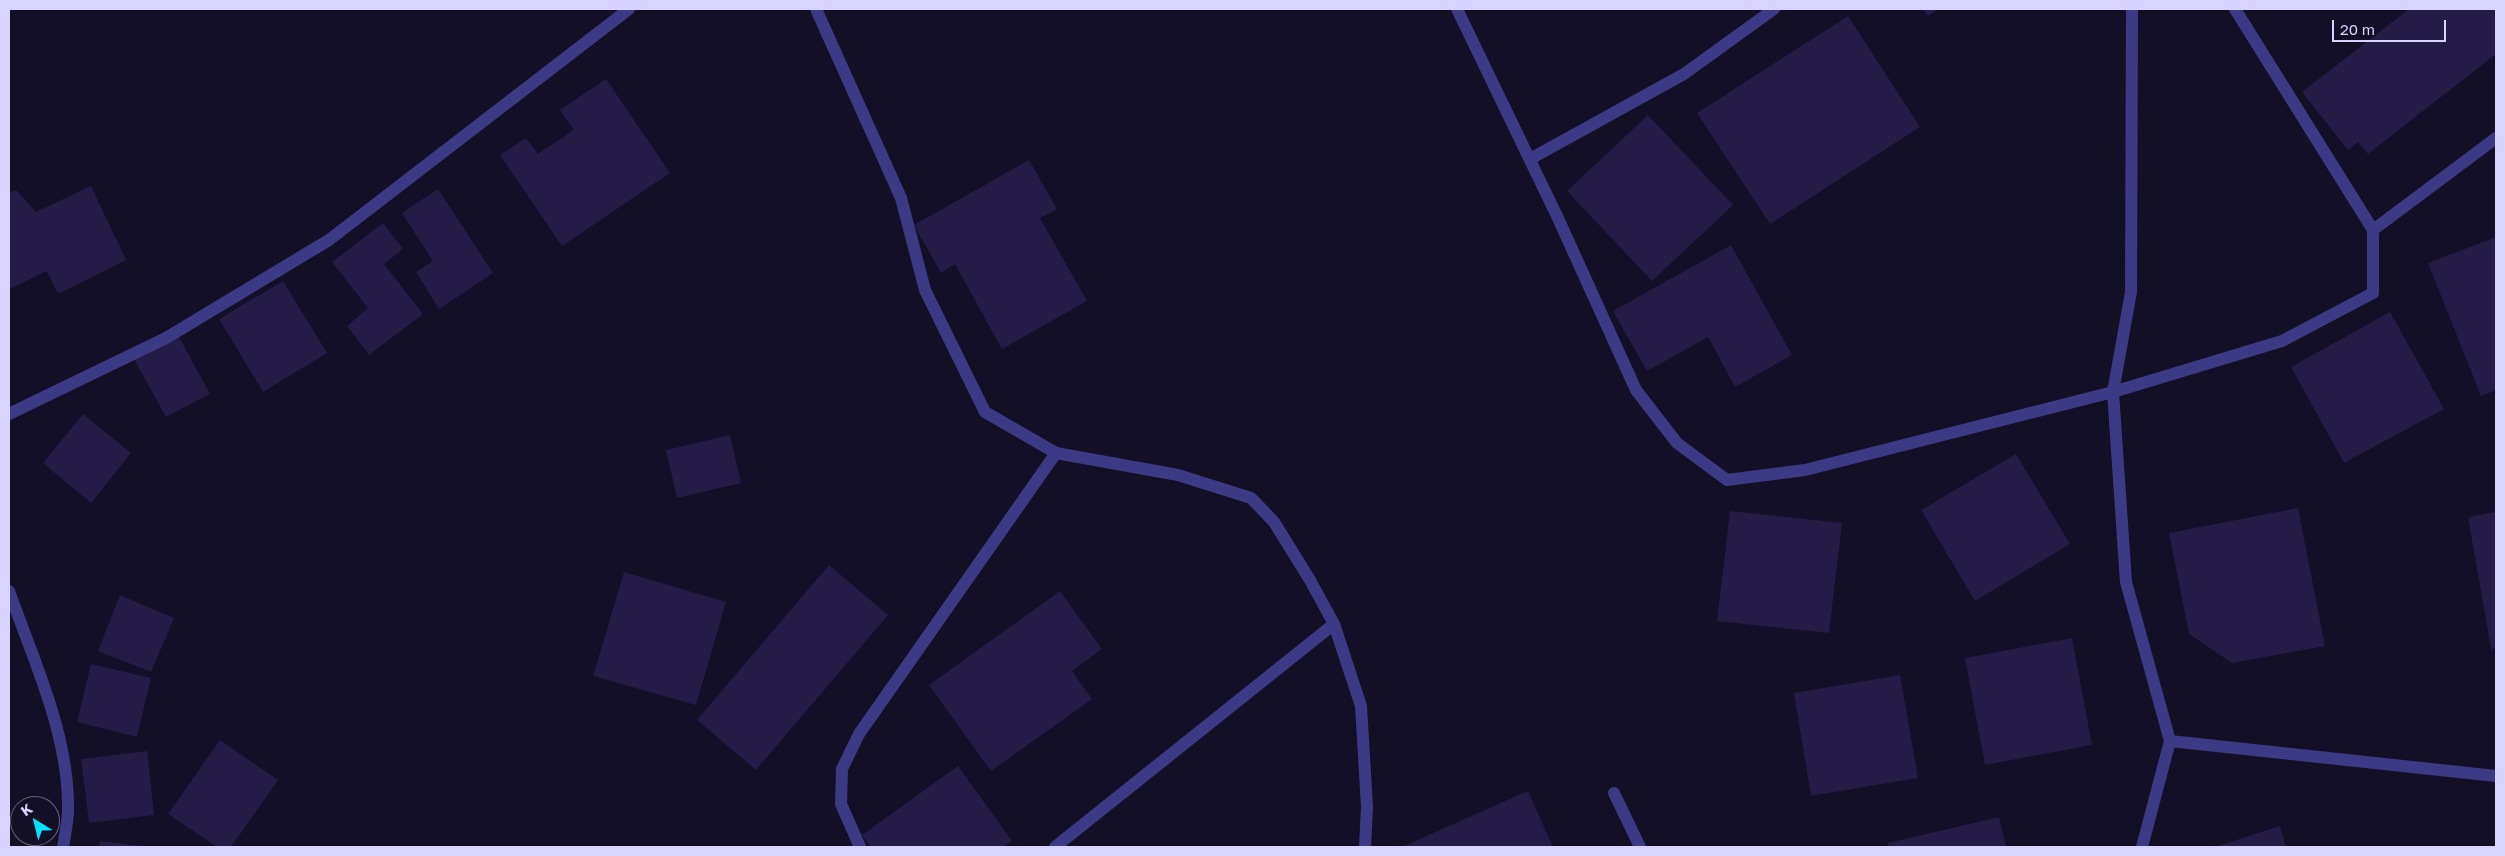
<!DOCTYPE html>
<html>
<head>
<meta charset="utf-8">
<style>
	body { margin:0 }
	#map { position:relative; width:2505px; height:856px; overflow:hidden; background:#130f26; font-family:"Golos Text",sans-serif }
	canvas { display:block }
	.frame { position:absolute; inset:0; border:10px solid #d9d4ff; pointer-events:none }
	.north { position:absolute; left:10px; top:796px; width:50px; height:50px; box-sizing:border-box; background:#130f26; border:1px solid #625e7d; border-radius:50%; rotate:324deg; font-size:14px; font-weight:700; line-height:20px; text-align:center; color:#d9d4ff }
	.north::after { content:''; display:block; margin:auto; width:18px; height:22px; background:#00e5ff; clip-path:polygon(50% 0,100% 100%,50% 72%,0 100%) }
	.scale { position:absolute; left:2332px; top:20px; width:114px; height:22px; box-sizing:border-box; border:2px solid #d9d4ff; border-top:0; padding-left:6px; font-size:15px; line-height:18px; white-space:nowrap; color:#d9d4ff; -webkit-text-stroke:4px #130f26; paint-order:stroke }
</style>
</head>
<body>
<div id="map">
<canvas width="2505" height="856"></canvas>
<div class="frame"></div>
<div class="north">K</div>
<div class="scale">20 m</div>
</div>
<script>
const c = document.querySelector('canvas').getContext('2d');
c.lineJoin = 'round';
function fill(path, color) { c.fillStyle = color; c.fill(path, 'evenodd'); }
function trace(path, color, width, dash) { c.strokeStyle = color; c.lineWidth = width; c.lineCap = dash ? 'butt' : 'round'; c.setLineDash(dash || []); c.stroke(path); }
fill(new Path2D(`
	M1923,9H1938L1928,16Z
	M2409,9H2496V54L2368,154L2358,142L2348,150L2302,92Z
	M1848,16L1920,127L1770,224L1697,113Z
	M606,79L670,173L562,246L500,155L526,138L538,154L574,130L560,110Z
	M1648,115L1733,205L1652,281L1567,191Z
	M1029,160L1057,209L1040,218L1087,301L1002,349L955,264L941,273L914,225Z
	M91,186L126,260L58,294L47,271L9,289V193L16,190L36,212Z
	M438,189L493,273L439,309L416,272L433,261L402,213Z
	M383,223L403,249L384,264L423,314L369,355L347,326L368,308L332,262Z
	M2496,237V390L2481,396L2428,263Z
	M1731,245L1792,355L1735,387L1708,337L1647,371L1613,311Z
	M283,281L327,353L263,392L219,319Z
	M2390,312L2444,409L2344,463L2291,367Z
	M178,335L210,394L166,417L134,359Z
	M83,414L131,453L91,503L43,463Z
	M730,435L741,483L677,498L666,450Z
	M2016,454L2070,544L1975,601L1921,510Z
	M2298,508L2325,646L2232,663L2189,634L2169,533Z
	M1730,511L1842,523L1829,633L1717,621Z
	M2496,512V648L2491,649L2468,517Z
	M829,565L888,615L756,770L697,720Z
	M624,572L726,602L696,705L593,676Z
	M1060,591L1102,649L1072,671L1092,699L991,771L929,685Z
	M120,595L174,618L151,672L98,651Z
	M2072,638L2092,745L1985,765L1965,658Z
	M91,664L151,678L137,737L77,722Z
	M1900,675L1918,778L1811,796L1794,693Z
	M220,740L278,780L231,847H217L168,814Z
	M147,751L154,815L89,823L81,759Z
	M958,766L1012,841L1003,847H871L862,835Z
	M1528,791L1553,847H1402Z
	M1999,817L2006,847H1889L1888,843Z
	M2280,826L2286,847H2215Z
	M100,841L142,846V847H99Z`), '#241b47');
trace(new Path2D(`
	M816,9L901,198L925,290L985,412L1056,453L1178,475L1251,498L1274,522L1310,580L1334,624L1361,706L1367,807L1365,847
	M1457,9L1557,216L1636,390L1677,443L1727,480L1805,470L2113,392L2282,341L2373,293V230
	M2132,9L2131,292L2113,392L2126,582L2170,741L2142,847
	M2235,9L2373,230L2496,138
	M1530,159L1684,74L1774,9
	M9,414L166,338L329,240L629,9
	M9,591C34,661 70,737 68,813C67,824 65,836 63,847
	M2170,741L2496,776
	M1614,793L1640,847
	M860,847L841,804L842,769L859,734L1056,453
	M1055,847L1334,624`), '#3d3a85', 12);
</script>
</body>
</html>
